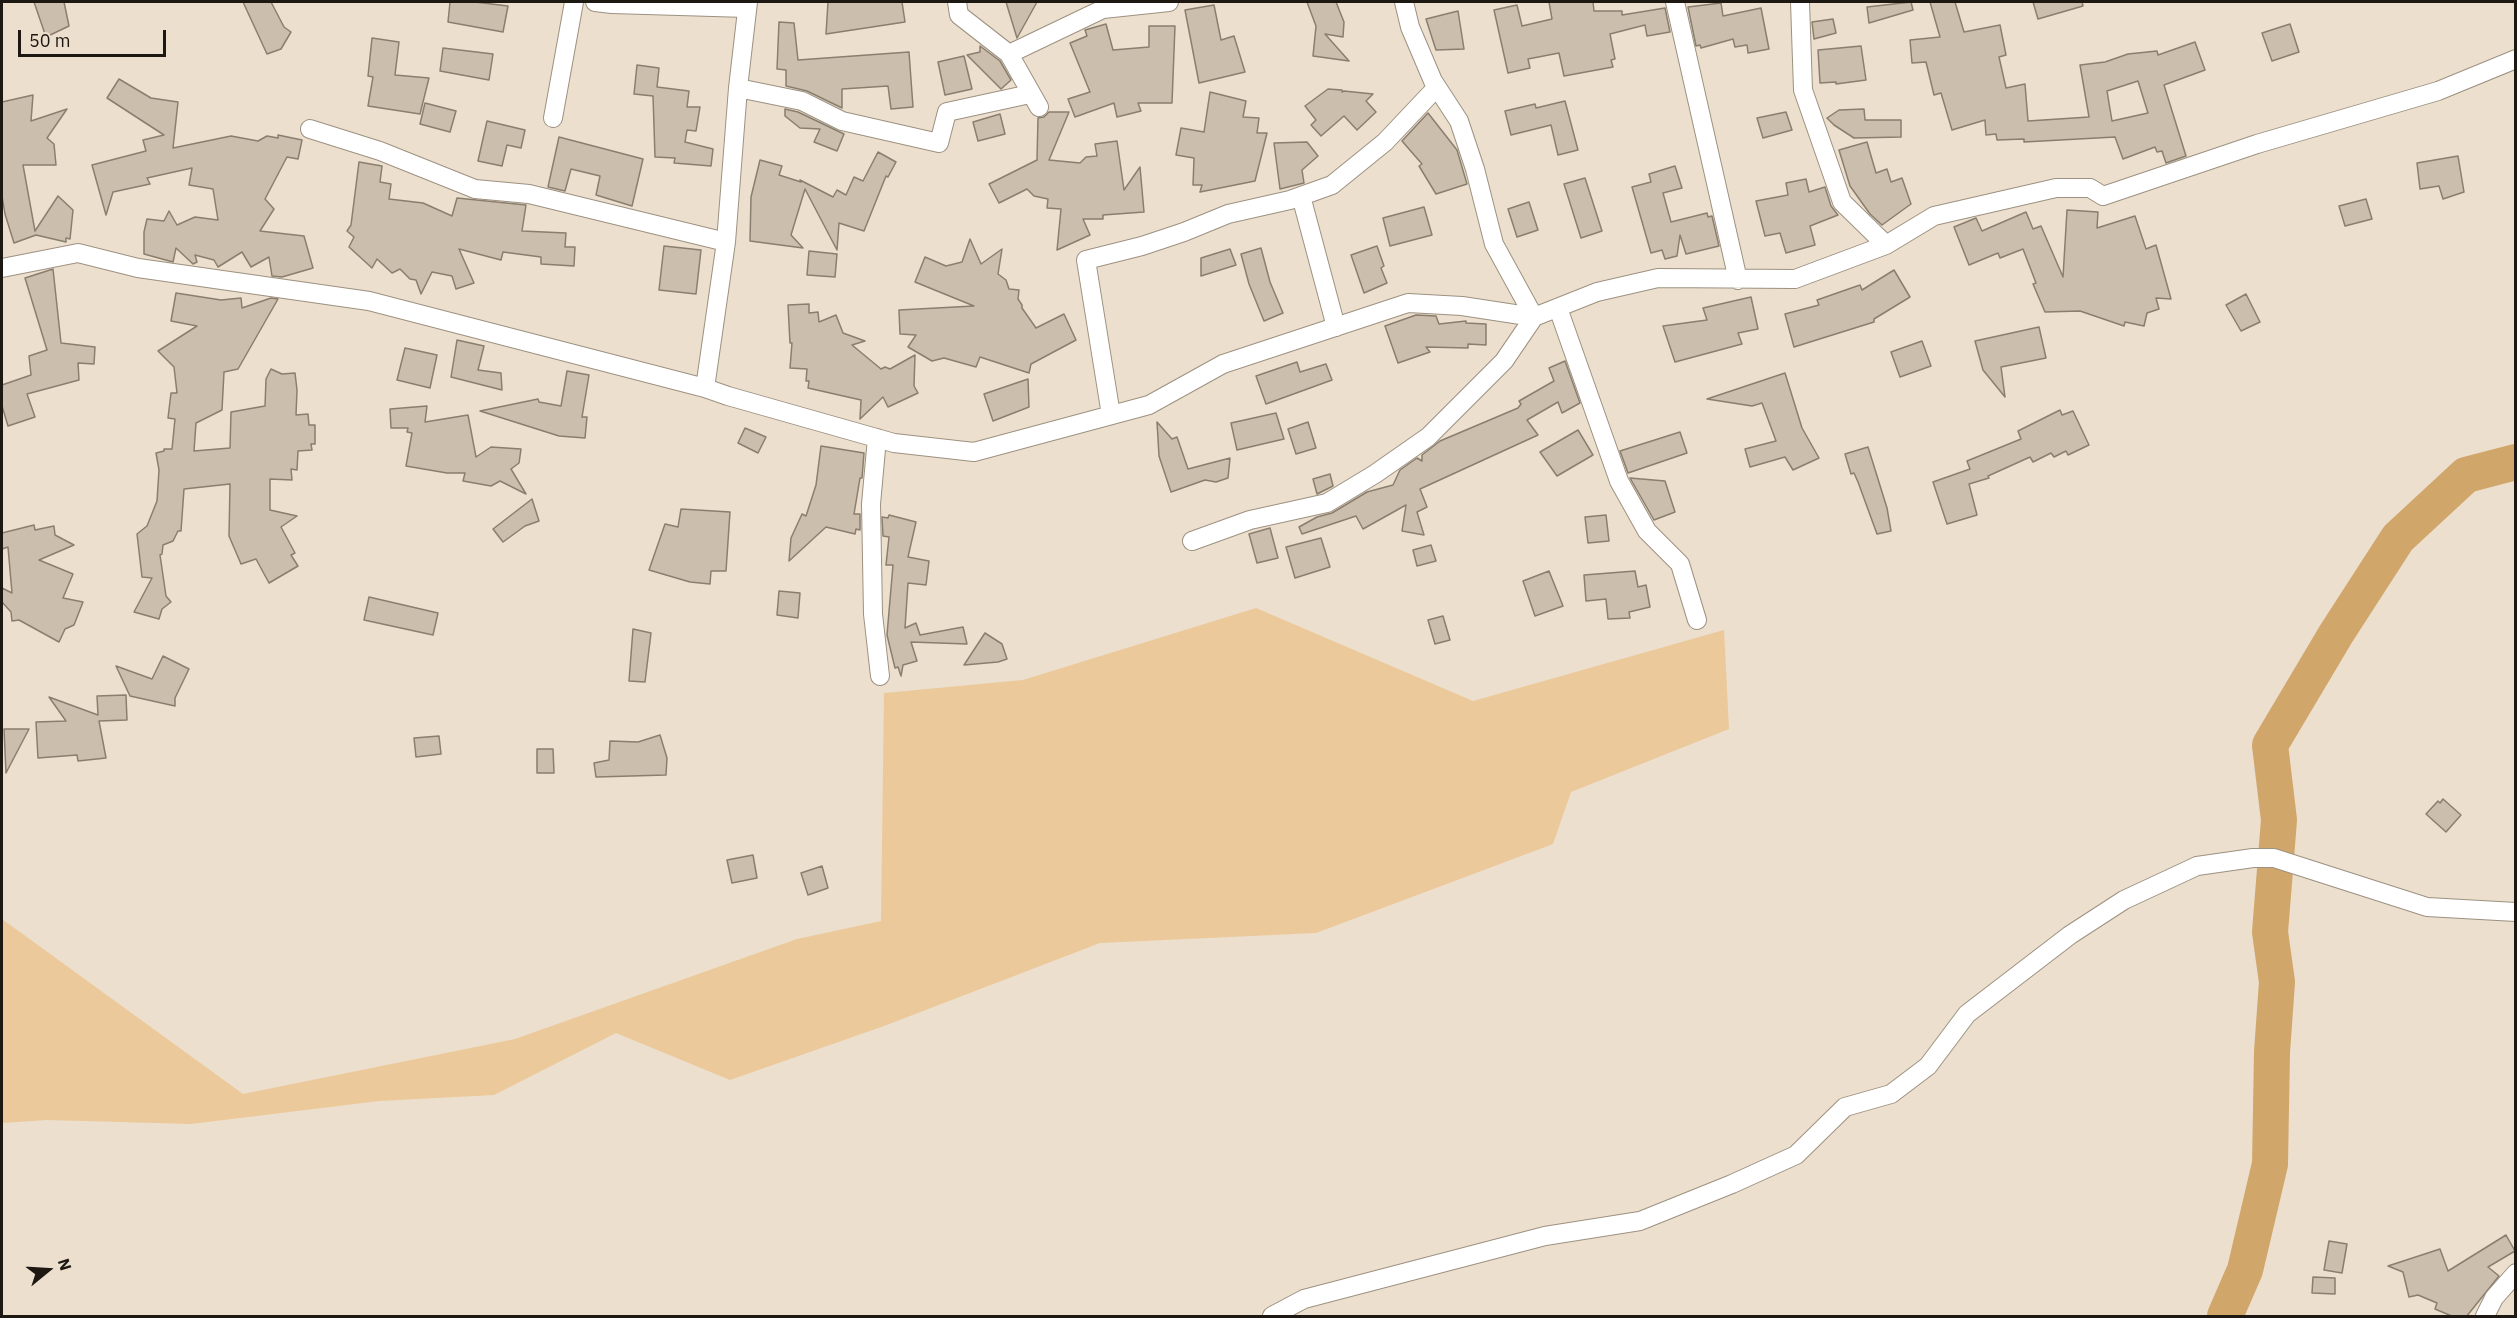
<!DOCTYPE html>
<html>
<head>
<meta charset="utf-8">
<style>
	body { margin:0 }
	#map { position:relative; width:2517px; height:1318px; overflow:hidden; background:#ecdfcd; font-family:"IBM Plex Sans",sans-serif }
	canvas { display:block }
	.frame { position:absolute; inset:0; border:3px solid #1d1812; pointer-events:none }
	.north { position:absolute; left:18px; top:1240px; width:60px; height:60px; -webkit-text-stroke:4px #ecdfcd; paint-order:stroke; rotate:72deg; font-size:16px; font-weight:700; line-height:24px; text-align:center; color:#1d1812 }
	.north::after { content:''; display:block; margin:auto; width:21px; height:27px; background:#1d1812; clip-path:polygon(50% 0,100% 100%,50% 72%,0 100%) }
	.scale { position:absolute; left:18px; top:30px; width:148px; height:27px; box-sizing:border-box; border:3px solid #1d1812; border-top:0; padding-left:8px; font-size:18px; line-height:21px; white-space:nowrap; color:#1d1812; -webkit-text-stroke:4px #ecdfcd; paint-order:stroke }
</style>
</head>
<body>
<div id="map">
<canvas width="2517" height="1318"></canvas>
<div class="frame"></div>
<div class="north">N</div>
<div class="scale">50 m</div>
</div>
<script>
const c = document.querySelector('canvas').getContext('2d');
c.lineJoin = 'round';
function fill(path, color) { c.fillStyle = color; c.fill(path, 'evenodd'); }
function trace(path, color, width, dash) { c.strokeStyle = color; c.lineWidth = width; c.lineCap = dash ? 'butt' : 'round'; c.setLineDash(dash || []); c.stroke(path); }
fill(new Path2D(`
	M1256,608L1473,701L1724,630L1729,729L1571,792L1553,844L1316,933L1100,943L884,1026L730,1080L616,1033L494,1095L379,1101L191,1124L47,1120L2,1123V919L243,1094L515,1039L797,939L881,921L884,693L1023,680Z`), '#ecc99a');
trace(new Path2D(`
	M2225,1316L2245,1270L2270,1164L2272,1052L2277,982L2270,932L2279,820L2270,745L2336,634L2398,538L2466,475L2516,462`), '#d0a66b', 36);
const building = new Path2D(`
	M34,2H64L69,26L46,37Z
	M243,2H271L284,27L291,32L281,49L267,54Z
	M450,2H475L508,6L503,32L448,22Z
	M828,2H902L905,22L826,34Z
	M1006,2H1037L1017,38Z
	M1307,2H1336L1344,22L1343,37L1325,34L1349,61L1313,56L1316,26Z
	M1549,2H1593L1594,11H1622V15L1665,8L1670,32L1647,36L1645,25L1610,34L1615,59L1611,60L1613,67L1564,76L1559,53L1528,59L1530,68L1508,73L1494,10L1517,5L1522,26L1552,19Z
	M1911,2L1913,10L1869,23L1867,7Z
	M1930,2H1955L1964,32L2000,25L2006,55L1999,57L2006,88L2025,84L2028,121L2089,117L2080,65L2105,62L2128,54L2157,51L2158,55L2195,42L2205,70L2164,85L2186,156L2166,163L2162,151L2157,152L2155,147L2123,159L2115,137L2024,142V139L1997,140L1996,134L1986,135L1985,120L1952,130L1941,93L1934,95L1926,62L1912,63L1910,40L1940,37ZM2138,81L2148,113L2112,121L2107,91Z
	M2033,2H2082L2083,6L2038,19Z
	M1721,3L1723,16L1761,8L1769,49L1748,53L1747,45L1735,47L1733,39L1701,48L1700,45L1696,46L1688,7Z
	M1214,5L1221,40L1234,36L1245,72L1199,83L1185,10Z
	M1458,11L1464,49L1436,50L1426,19Z
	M1833,19L1836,33L1814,39L1812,22Z
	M779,22L794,23L798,60L909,52L913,107L891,109L888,86L842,89V108L807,91L786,86V70L777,69Z
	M1106,24L1113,50L1149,47V26H1175L1172,103H1138L1141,111L1117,117L1114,103L1075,117L1068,99L1090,92L1070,43L1087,36L1085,30Z
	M2290,24L2299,52L2272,61L2262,33Z
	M372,38L399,42L395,75L429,78L420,114L368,106L373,77L368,76Z
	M980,46L1000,61L1011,80L1001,89L967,55L980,52Z
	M1861,46L1866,80L1836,84V82L1820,83L1818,50Z
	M443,48L493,54L489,80L440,71Z
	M964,56L972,89L945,95L938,62Z
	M637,65L659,68L657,87L689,91L687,107H700L696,131L687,130L685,142L713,149L711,166L674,163L675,158L655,157L653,96L634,94Z
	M119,79L151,98L178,102L173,148L231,136L258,141L267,136L278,138V135L302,140L298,159L287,157L265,199L274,209L260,231L304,236L313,268L282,277L272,276L269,257L251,267L242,252L218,267L214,260L195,255L197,262L193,264L176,248L173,262L144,254V232L147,219L164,221L169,211L177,225L195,217L218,220L213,189L189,185L192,168L147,178L150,184L113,192L106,215L92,165L146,151L143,140L164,135L107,98Z
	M1328,89L1342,90V92L1344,91L1373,94L1366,101L1376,112L1357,130L1344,116L1321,136L1311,125L1316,120L1305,106Z
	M1210,92L1246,101L1243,117L1259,118L1257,133H1267L1255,181L1200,192L1202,185H1193L1194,158L1176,155L1181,128L1204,132Z
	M33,95L31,121L67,109L47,138L54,144L56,165H23L35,231L58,196L73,210L70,239L66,238V242L36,235L14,243L5,214L2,196V102Z
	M1565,101L1578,150L1558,155L1551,125L1511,135L1505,111L1535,104L1536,108Z
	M425,103L456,111L450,132L420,124Z
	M785,109L798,112L844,134L837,151L814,142L820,129L800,128L785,116Z
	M1864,109L1865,120H1901V137L1854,138L1834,125L1827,118L1839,110Z
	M1049,112H1069L1049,160L1080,163L1086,157L1097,156L1095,144L1117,141L1124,190L1140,167L1144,212L1103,215V219H1083L1090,235L1057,250L1061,209L1047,208L1048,199L1034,196L1027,189L999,203L989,184L1037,160L1038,118L1044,117Z
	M1786,112L1792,130L1763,138L1757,118Z
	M1428,113L1457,150L1467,184L1436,194L1419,166L1422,164L1402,141Z
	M1000,114L1005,134L978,141L973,122Z
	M487,121L525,130L521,148L507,145L502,166L478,161Z
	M559,137L643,159L632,206L596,195L600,176L571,169L565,191L548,187Z
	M1307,142L1318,156L1302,170L1304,183L1280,189L1274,143Z
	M1867,142L1876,173L1887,169L1891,182L1902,178L1911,204L1882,225L1870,214L1850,186L1839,150Z
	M878,152L896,162L888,177L886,176L864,231L839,223L837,250L805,189L791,235L803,248L750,241L751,197L760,160L782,166L779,175L801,182L800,180L833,197L837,190L846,195L854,177L863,181Z
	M2458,156L2464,192L2443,199L2439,186L2420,189L2417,163Z
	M359,162L382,166L380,182L391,184L389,199L423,203L452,216L457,198L526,205L522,231L566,233L565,247H575L574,266L541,264V257L503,252L501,260L459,249L474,283L456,289L452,276L432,272L421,294L416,280L410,279L400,269L392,273L377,259L372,268L349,247L354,237L347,231L351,225Z
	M1675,166L1682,188L1663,193L1671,222L1707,213L1708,217L1712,216L1719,246L1686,254L1680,235L1677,256L1665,259L1662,250L1651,253L1632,187L1651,182L1649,174Z
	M1585,178L1602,231L1581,238L1564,184Z
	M1806,179L1809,192L1825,187L1831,206L1838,215L1810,226L1815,245L1786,253L1780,233L1765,236L1756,201L1788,195L1786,183Z
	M2366,199L2372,219L2345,226L2339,206Z
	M1529,202L1538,230L1517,237L1508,209Z
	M1424,207L1432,235L1390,246L1383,218Z
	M2067,210L2098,212L2097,228L2135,216L2146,249L2156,245L2171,299L2156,298L2159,309L2147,313L2144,326L2125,322L2124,326L2080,311L2045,312L2033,284L2036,283L2023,249L2000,258L1998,253L1969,265L1954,227L1976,218L1982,231L2026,212L2033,229L2041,226L2063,277Z
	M970,239L981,264L1002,249L998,274L1006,280L1009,289L1019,290L1018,299L1022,305V308L1036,328L1064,314L1076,340L1031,364L1029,373L980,357L976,367L944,358L932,361L908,347L916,335L900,334L899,310L974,306L915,282L925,257L946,266L962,262Z
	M664,246L701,250L696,294L659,290Z
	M1377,246L1384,266L1381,268L1387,283L1364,293L1351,255Z
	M1261,248L1270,282L1283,313L1264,321L1249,284L1241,254Z
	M1230,249L1236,265L1201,276V258Z
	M809,251L837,254L835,277L807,275Z
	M53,269L61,343L95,347L94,364L78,363L79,380L27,394L35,417L8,426L2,406V385L31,375L29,356L47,350L25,278Z
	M1894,270L1910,297L1874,319V322L1794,347L1785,314L1819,305L1817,300L1860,285L1862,290Z
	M176,293L221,300L241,298L242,308L271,298L278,299L238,369L224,372L222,410L196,423L194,451L230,448L231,412L265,406L266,379L271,369L282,374L295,373L297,390L296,415L308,414L309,425H315V444H311L312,450L298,451L297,470L291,469L292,480L270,479V510L297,516L281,527L295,553L291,555L298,566L269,583L256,559L241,564L229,536L230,484L184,489L181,531H178L173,541L163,545L162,554L160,555L166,596L171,602L162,609L159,619L134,612L152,578L142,577L137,534L147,526L157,501L159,470L156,453L164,451V449H172L175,419L168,418L171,393H177L174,367L158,351L197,326L171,321Z
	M2246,294L2260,322L2241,331L2226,305Z
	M1751,297L1758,329L1738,333L1742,344L1675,362L1663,326L1707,320L1703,308Z
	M809,304V313L818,312L819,322L836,315L843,333L865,341L852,345L881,369L885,367L890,369L915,355L914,386L918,393L888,407L883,397L860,419L861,400L808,388L809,381H806L807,369L790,368L792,343H790L788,305Z
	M1416,315L1436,316L1439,324L1466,321V323L1486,324V345L1468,344V348L1426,347L1430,352L1398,363L1385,326Z
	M2039,327L2046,358L2001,367L2005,397L1983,370L1975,341Z
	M457,340L484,346L478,370L501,373L502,390L451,377Z
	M1922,341L1931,366L1900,377L1891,352Z
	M405,348L437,355L430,388L397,380Z
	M1565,361L1580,403L1562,413L1558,402L1527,420L1538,435L1420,489L1427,507L1417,512L1424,535L1402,531L1406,505L1363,529L1356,516L1302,534L1299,527L1317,517L1332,513L1367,492L1393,485L1400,470L1417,458L1422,461V455L1440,441L1518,408L1521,404L1519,401L1554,381L1549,368Z
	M1297,362L1300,372L1326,364L1332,380L1266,404L1256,376Z
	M567,371L589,375L582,417H587L585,438L559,436L480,411L538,399L539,402L561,406Z
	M1785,373L1802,428L1819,458L1793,470L1785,457L1750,467L1745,449L1776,441L1762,403L1752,406L1707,399Z
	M1028,379L1029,407L993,421L984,394Z
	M427,406L425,422L468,415L476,457L491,447L521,449L519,463L511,469L526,494L500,481L491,486L463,481L465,473H447L406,466L412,433L407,432L408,428H391L390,409Z
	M2060,410L2062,415L2073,411L2089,445L2068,455L2066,451L2054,457L2051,453L2033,462L2030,457L1988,476L1989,478L1969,484L1977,515L1947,524L1933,482L1970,469L1967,461L2021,439L2018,431Z
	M1276,413L1284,439L1237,450L1231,423Z
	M1157,422L1172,439L1177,437L1188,469L1230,458L1228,478L1216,482L1205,480L1171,492L1159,456Z
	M1308,422L1316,448L1296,454L1288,429Z
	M745,428L766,437L758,453L738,443Z
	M1578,430L1593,455L1557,476L1540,452Z
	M1680,432L1687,453L1628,473L1620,451Z
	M821,446L864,453L862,478H860L854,514H860V530L856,529L855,534L826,527L789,561L791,538L802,514L806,516L816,485Z
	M1868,447L1887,508L1891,531L1877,534L1858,482L1854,473L1851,474L1845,454Z
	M1330,474L1333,486L1317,494L1313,479Z
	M1630,478L1665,481L1675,512L1654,520Z
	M532,499L539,521L525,526L503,542L493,529Z
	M681,509L730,512L726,571H711L710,584L690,582L649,570L665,524L678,527Z
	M889,515L916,522L908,557L929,561L926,585L908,583L905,628L916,623L920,635L963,627L967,644L911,642L917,661L903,665L901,676L898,667L895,668L887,635L893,565H886L889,537L883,536L882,517L888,518Z
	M1606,515L1609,541L1588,543L1585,517Z
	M34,525L35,530L54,526L55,535L74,545L39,560L73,574L63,598L83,602L74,625L65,629L59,642L19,620L12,621L11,612L2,602V588L12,593L8,547L2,549V533Z
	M1270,528L1278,558L1257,563L1249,534Z
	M1321,538L1330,567L1295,578L1286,547Z
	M1431,545L1436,561L1417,566L1413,550Z
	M1549,571L1563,606L1535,616L1523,581Z
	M1635,571L1638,587L1646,585L1650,607L1629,612L1630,618L1608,619L1606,599L1586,601L1584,575Z
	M779,591L800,593L798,618L777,615Z
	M369,597L438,613L433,635L364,620Z
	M1443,616L1450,640L1435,644L1428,620Z
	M633,629L651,633L645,682L629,681Z
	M985,633L1002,644L1007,659L998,662L964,665Z
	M163,656L189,669L175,698V706L130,696L116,666L152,679Z
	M126,695L127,720L99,721L106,758L78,761L77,755L38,758L36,722L66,721L49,697L98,715L97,696Z
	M4,729H29L6,773Z
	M660,735L667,758L666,775L596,777L594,763L609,760L610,741L638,742Z
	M439,736L441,754L416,757L414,738Z
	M537,749H553L554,773H537Z
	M2443,799L2461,815L2446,832L2426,814L2438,801L2440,803Z
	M753,855L757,878L732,883L727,860Z
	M822,866L828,888L808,895L801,873Z
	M2506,1235L2515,1251L2488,1267L2499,1276L2466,1317H2454L2435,1309L2437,1303L2418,1295L2409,1297L2403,1272L2388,1266L2440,1249L2448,1271Z
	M2329,1241L2347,1244L2342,1273L2324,1270Z
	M2313,1277L2335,1278V1294L2312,1293Z`);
fill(building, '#cbbead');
trace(building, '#8a7e6e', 1.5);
const minor = new Path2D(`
	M595,2L612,4L747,8
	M957,2L959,15L1009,54L1103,9L1169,2
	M1404,2L1410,27L1433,81L1459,121L1475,169L1494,244L1534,317
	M1675,2L1738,280
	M1800,2L1803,90L1842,202L1886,245
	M1009,54L1039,107
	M738,88L802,101L842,121L939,143L947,112L1030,94
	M553,118L574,2
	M310,129L380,151L475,189L529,194L726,242
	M1301,196L1336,327
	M2,268L78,253L138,268L369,301L705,388L728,396L894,443L974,452L1149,405L1223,364L1408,303L1462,306L1534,317L1597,292L1658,278L1795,279L1886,245L1934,216L2056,188H2090L2103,196L2257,144L2438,91L2516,59
	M1558,308L1619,481L1647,531L1680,564L1697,620
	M705,388L726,242L738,88L748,2
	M1111,415L1086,260L1142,246L1184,232L1228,214L1290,200L1332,185L1385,142L1437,87
	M877,438L871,504L873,614L880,676
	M1192,541L1250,520L1327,503L1375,474L1428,437L1504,361L1534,317
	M1272,1316L1304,1299L1545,1236L1640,1221L1732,1184L1796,1155L1845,1107L1891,1094L1928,1066L1967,1014L2070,935L2124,900L2197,866L2253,858H2274L2427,907L2516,912
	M2485,1316L2494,1298L2516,1273`);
trace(minor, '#9d9181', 20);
trace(minor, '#fff', 18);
</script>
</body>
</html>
